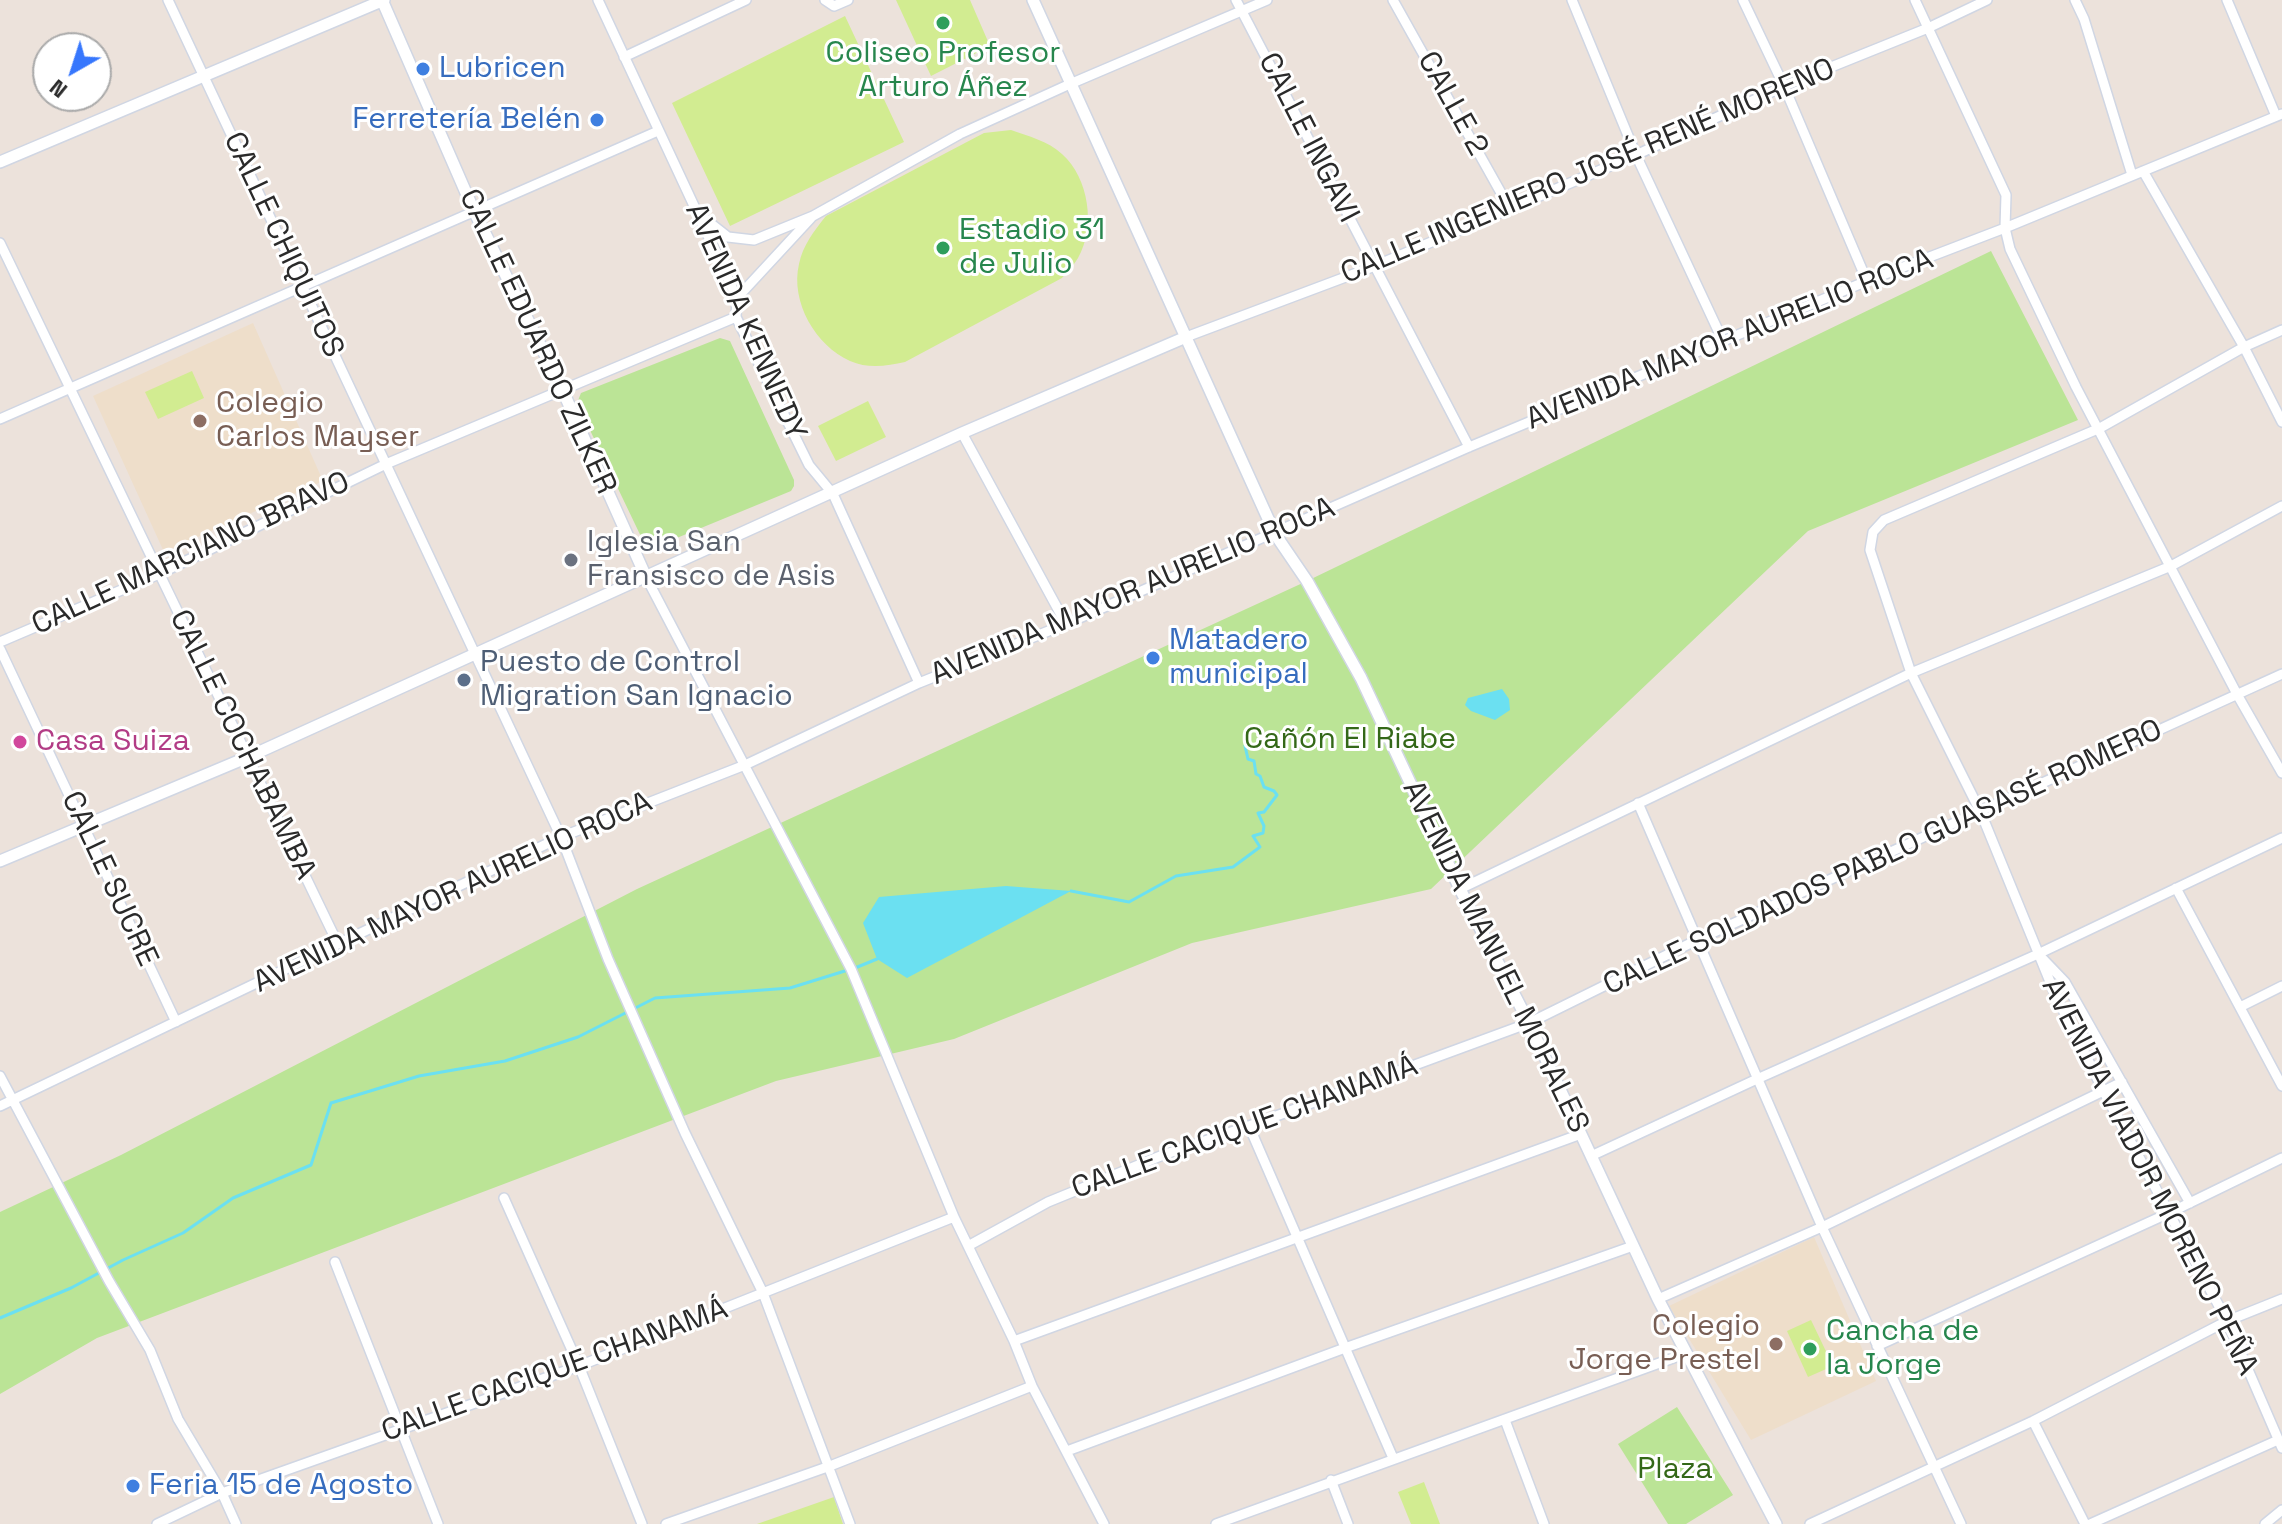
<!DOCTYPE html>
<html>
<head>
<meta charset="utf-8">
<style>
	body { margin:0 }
	#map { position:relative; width:2282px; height:1524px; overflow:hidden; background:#ece2db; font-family:"Space Grotesk",sans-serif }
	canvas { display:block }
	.north { position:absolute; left:32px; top:32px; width:80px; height:80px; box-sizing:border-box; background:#fff; border:2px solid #aaa; border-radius:50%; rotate:219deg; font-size:22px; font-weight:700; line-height:32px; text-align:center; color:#2a2a2a }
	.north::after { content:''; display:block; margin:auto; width:28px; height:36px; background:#3777fd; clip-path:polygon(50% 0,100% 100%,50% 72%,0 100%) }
</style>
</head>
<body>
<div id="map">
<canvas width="2282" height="1524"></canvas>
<div class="north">N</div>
</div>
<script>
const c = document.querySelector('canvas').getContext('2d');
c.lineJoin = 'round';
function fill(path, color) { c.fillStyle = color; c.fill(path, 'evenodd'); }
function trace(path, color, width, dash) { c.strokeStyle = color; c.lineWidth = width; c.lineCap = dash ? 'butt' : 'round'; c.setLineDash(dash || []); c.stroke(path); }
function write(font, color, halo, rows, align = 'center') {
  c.font = font + ' "Space Grotesk",sans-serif'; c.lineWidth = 6; c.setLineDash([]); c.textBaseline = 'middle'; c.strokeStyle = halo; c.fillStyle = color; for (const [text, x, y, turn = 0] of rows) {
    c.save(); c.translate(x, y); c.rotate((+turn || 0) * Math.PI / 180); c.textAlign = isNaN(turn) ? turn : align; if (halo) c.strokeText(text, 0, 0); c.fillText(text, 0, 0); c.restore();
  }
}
fill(new Path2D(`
	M253,323L323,481L164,552L93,396Z
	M1814,1237L1876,1381L1751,1440L1669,1306Z`), '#eedeca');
fill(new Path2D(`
	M1991,251L2078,420L1808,531L1431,889L1192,943L954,1039L776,1081L97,1338L0,1394V1212L121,1155L637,889L1307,581Z
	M720,338L730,341L794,480V486L791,491L650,549L646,547L577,403L581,393Z
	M1677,1407L1733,1495L1686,1524H1668L1618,1444Z`), '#bbe496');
fill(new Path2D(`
	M896,0H970L990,46L931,76Z
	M845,16L904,142L730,226L672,103Z
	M1011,130C1028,136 1048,141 1062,154C1089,178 1096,227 1078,258C1074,265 1067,272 1062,278L905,362C887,366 868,369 850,361C816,346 790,302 799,264C803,245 814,231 826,216L984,133Z
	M192,371L204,398L158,419L145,392Z
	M868,401L886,437L836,461L818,426Z
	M1811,1320L1833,1366L1808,1377L1787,1331Z
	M1424,1482L1440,1524H1411L1398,1492Z
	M834,1497L843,1524H757Z`), '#d2ec91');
fill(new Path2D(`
	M1502,689L1509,699L1510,710L1495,720L1471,711L1465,705L1468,698Z
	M1006,886L1071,891L907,978L877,959L863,923L879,897Z`), '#6be0f1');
trace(new Path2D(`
	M1071,891L1129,902L1176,876L1233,867L1260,847L1253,836L1263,833L1264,826L1258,813L1264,812L1277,795L1274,791L1264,787L1260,776L1256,774L1254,761L1248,759L1245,746
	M855,968L877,959
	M0,1318L71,1288L123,1260L183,1233L233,1198L311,1165L331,1103L419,1076L505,1061L578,1037L655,998L790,988L848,970`), '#6be0f1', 3);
const minor = new Path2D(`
	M168,0L561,837L608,959L685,1133L763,1293L850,1524
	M598,0L737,298L736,317L809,465L833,494L919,683
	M825,0L834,6L848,0
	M1236,0L1469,447
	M1393,0L1510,209
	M1572,0L1636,155L1723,341
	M1743,0L1784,86L1867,281
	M1915,0L2006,195L2005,228L2010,249L2076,387L2238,696L2282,773
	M2075,0L2084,19L2132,175
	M2227,0L2276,116
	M624,57L746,0
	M2143,171L2244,347L2282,422
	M700,215L728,237L754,240L813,216L960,134L1070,84L1267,0
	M0,243L338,944
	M737,298L811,218
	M2282,330L2244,347L2100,428L1884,520L1873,532L1870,550L1911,673L1981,813L2055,994L2104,1092L2227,1321L2282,1448
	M1186,337L1375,266L1636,155L1784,86L1928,28L1987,0
	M0,419L658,131
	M962,433L1066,624
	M646,577L851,969L954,1217L1014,1341L1032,1386L1104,1524
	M0,642L159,574L386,464L736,317
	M0,649L176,1022
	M1638,803L1822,1227L1961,1524
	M2176,888L2282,1086
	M1460,889L1911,673L2171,566L2282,506
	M2043,959L2065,982L2190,1203
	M2240,1007L2282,986
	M0,1076L109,1281L150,1350L178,1419L222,1493L236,1524
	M0,1106L561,837L745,765L919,683L1066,624L1469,447L1867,281L2005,228L2282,114
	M1249,1126L1393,1458
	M1591,1156L1757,1079L2038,954L2282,838
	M504,1198L579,1366L642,1524
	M968,1246L1048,1202L1163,1155L1249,1126L1529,1023L1697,940L2282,674
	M335,1262L438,1524
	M1658,1299L1822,1227L2122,1082
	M1014,1341L1581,1134
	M1877,1346L2169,1213L2282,1158
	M1505,1420L1544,1524
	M2033,1421L2085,1524
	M1067,1451L1345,1348L1633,1246
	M1331,1480L1348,1524
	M157,1524L222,1493L579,1366L954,1217
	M666,1524L830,1466L1032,1386
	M1216,1524L1687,1353
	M1810,1524L2033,1421L2227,1321L2282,1299
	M2090,1524L2278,1440
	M2265,1524L2282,1510`);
const tertiary = new Path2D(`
	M382,0L474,211L562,389L646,577
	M1033,0L1275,534L1307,581L1361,678L1460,889L1529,1023L1658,1299L1776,1524
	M0,162L384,0
	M0,861L248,757L962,433L1186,337`);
trace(minor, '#d0d6e3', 12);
trace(tertiary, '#d0d6e3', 14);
trace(minor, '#fff', 9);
trace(tertiary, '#fff', 11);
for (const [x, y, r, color] of [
	[943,23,8,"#2e9e5b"],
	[423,69,8,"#3f7fe0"],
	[597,120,8,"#3f7fe0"],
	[943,248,8,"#2e9e5b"],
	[200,421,8,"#8d6e63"],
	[571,560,8,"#6b7280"],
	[1153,658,8,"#3f7fe0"],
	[464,680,8,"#5c6f8a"],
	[20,742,8,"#d1479c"],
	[1776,1344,8,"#8d6e63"],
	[1810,1349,8,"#2e9e5b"],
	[133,1486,8,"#3f7fe0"]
]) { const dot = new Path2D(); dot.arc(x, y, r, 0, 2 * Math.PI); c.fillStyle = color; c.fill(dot); trace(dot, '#fff', 3); }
write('30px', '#27864d', '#fff', [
	["Coliseo Profesor",943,54,"center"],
	["Arturo Áñez",943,88,"center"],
	["Estadio 31",959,231],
	["de Julio",959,265],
	["Cancha de",1826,1332],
	["la Jorge",1826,1366]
], 'left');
write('30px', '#366cbe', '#fff', [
	["Lubricen",439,69],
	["Ferretería Belén",581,120,"right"],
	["Matadero",1169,641],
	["municipal",1169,675],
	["Feria 15 de Agosto",149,1486]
], 'left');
write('30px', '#2a2a2a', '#fff', [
	["CALLE 2",1452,104,61],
	["CALLE INGAVI",1308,138,63],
	["CALLE INGENIERO JOSÉ RENÉ MORENO",1588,172,-23],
	["CALLE CHIQUITOS",283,245,65],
	["AVENIDA KENNEDY",745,322,66],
	["AVENIDA MAYOR AURELIO ROCA",1730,340,-22],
	["CALLE EDUARDO ZILKER",537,342,65],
	["CALLE MARCIANO BRAVO",191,554,-25],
	["AVENIDA MAYOR AURELIO ROCA",1133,592,-23],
	["CALLE COCHABAMBA",242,745,64],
	["CALLE SOLDADOS PABLO GUASASÉ ROMERO",1883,858,-25],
	["CALLE SUCRE",109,879,65],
	["AVENIDA MAYOR AURELIO ROCA",453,893,-25],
	["AVENIDA MANUEL MORALES",1495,957,64],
	["CALLE CACIQUE CHANAMÁ",1245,1128,-20],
	["AVENIDA VIADOR MORENO PEÑA",2149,1177,63],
	["CALLE CACIQUE CHANAMÁ",555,1371,-20]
]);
write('30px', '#785e54', '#fff', [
	["Colegio",216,404],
	["Carlos Mayser",216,438],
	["Colegio",1760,1327,"right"],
	["Jorge Prestel",1760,1361,"right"]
], 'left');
write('30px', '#5b616d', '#fff', [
	["Iglesia San",587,543],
	["Fransisco de Asis",587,577]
], 'left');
write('30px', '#4e5e75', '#fff', [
	["Puesto de Control",480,663],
	["Migration San Ignacio",480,697]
], 'left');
write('30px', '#346818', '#fff', [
	["Cañón El Riabe",1350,740],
	["Plaza",1675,1470]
]);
write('30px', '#b23c85', '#fff', [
	["Casa Suiza",36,742]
], 'left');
</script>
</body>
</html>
